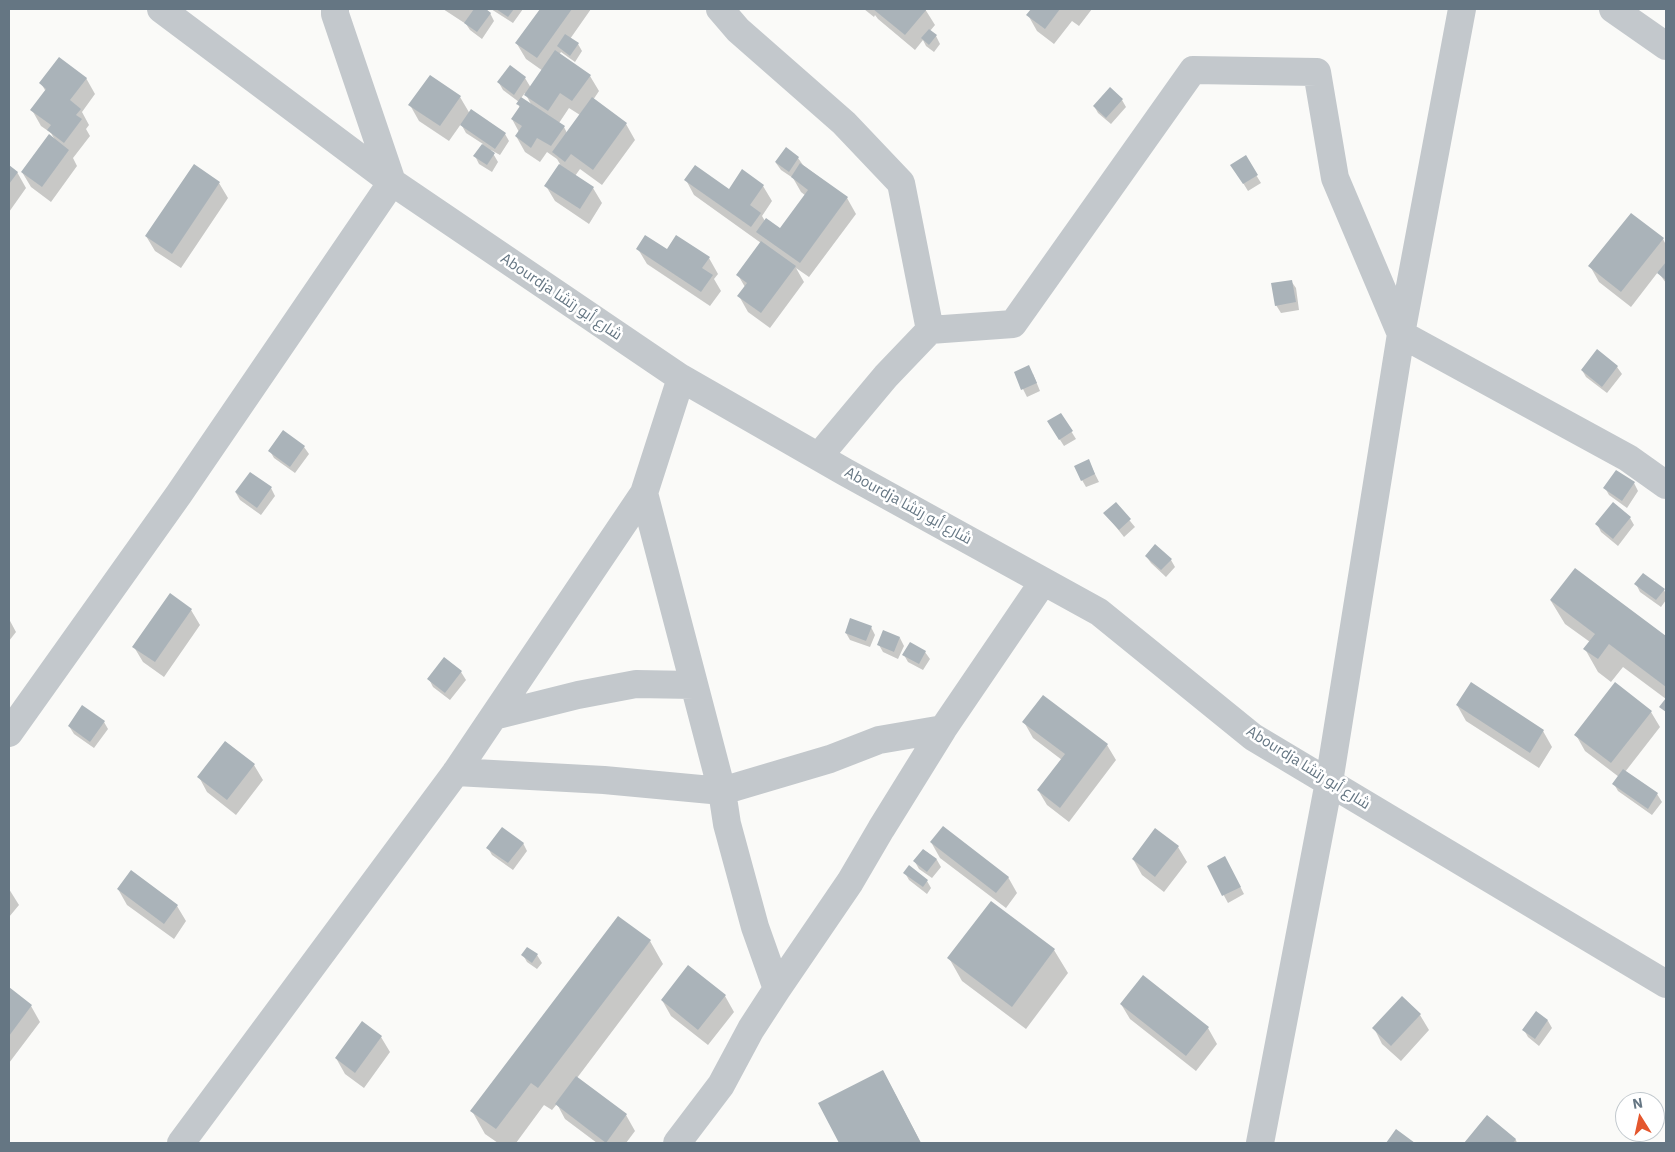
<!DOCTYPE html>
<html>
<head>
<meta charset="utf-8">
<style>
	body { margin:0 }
	#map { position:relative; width:1675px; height:1152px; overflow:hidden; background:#fafaf8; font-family:"IBM Plex Sans",sans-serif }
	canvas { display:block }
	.frame { position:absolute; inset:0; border:10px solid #657683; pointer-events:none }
	.north { position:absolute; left:1615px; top:1092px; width:50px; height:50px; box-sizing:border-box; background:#fff; border:1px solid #c1c8cd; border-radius:50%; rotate:350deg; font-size:14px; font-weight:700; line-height:20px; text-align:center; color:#657683 }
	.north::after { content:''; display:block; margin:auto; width:18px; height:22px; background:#e4572e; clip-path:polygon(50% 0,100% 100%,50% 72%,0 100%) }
</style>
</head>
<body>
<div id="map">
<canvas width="1675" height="1152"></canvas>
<div class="frame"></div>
<div class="north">N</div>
</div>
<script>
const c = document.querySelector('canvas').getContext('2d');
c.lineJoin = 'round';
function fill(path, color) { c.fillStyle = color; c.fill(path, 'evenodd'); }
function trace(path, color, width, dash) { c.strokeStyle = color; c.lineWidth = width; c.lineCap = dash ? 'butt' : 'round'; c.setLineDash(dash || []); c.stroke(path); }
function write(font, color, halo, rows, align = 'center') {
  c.font = font + ' "IBM Plex Sans",Cairo,sans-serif'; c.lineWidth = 5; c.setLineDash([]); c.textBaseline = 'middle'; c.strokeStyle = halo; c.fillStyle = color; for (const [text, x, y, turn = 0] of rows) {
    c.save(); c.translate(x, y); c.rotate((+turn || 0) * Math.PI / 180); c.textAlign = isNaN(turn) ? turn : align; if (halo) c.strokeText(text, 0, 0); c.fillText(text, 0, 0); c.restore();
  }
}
fill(new Path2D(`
	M443,9H484L490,13L494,21L482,39L470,30L466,24Z
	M491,9H523L513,23Z
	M541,9H591L570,39L578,44L582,51L575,62L561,52L559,55L590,76L599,91L593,100L626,124L635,140L602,185L580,169L575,176L593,188L602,203L589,224L555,201L546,186L560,164L557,159L547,152L540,162L525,152L516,136L519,132L512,119L520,108L518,104L519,102L503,90L499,83L510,67L525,78L531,88L543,71L526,59L517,44ZM525,93L532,106L521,98ZM569,108L580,115L567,133L564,127L559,123Z
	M864,9H925L935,25L930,31L936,36L940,44L934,52L926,46L923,40L915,50L878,19L875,15L874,17Z
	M1033,9H1092L1079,26L1072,21L1054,44L1037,31L1028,15Z
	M86,78L95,94L82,112L89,125L86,129L90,136L73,158L77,166L51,202L31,187L22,172L55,140L51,133L41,126L32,110L46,92L41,83Z
	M460,97L470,114L505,134L509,141L500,155L491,150L498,162L492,172L479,164L475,156L483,144L466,133L461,124L449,141L419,121L410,105Z
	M1122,100L1126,107L1111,124L1098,113L1094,106Z
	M786,149L798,158L803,165L847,198L856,214L809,277L796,268L804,282L770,328L748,312L739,296L745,287L738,275L761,243L694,195L686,180L729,191L763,186L772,201L762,216L765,221L781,230L806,196L801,192L793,178L781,170L776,163Z
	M1245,157L1261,183L1248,191L1232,165Z
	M9,167L17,172L26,188L9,212Z
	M219,183L228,198L181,268L155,251L146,236Z
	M1631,214L1663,239L1666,245V283L1658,272L1631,307L1599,282L1590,266Z
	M638,249L667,251L709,258L718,274L714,279L721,291L710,306L647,264Z
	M1291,281L1296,288L1299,310L1281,313L1276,305Z
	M1597,351L1617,367L1622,374L1607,393L1586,377L1582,370Z
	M1015,373L1033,374L1040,391L1027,397Z
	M1061,415L1076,439L1064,446L1053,429Z
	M304,447L309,454L295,473L274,458L270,451Z
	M1092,468L1099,482L1086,487L1082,480Z
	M1634,483L1638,491L1627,508L1609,495L1605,488Z
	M271,488L275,496L261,515L240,500L236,493Z
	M1116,504L1135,527L1124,537L1105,513Z
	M1630,518L1634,525L1618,546L1601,532L1597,524Z
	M1146,556L1171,560L1175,567L1166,577L1151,563Z
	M1575,569L1666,638V699L1623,667L1611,682L1598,672L1585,649L1590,642L1565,624L1551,601Z
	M1636,584L1664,590L1666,594V600L1661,607L1640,592Z
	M191,610L200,625L164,677L143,662L134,647Z
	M9,619L16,632L9,641Z
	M871,627L875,635L870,647L850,640L846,633Z
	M884,632L900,638L904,646L898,659L883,652L879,645Z
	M925,652L930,659L923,670L908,662L904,655Z
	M444,659L461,672L466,680L450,700L433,687L429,679Z
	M1471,684L1543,731L1552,747L1539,768L1466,721L1457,705Z
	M1043,697L1107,745L1116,760L1069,822L1047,805L1038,790L1062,760L1033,738L1024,722Z
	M1651,712L1660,727L1625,772L1657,794L1662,802L1652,815L1618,791L1614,784L1619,777L1585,751L1576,735Z
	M104,722L108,729L94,748L74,734L69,726Z
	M226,742L254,765L263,780L236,815L207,792L199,777Z
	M931,842L1008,877L1017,893L1006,908L940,858Z
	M523,843L527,851L513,870L492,855L488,848Z
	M1178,847L1187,862L1164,892L1142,875L1133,859Z
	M924,850L937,860L941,867L932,878L919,869L915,862Z
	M1229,865L1244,894L1228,903L1208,866Z
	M905,873L927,881L931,888L927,894L909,880Z
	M9,889L19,905L9,917Z
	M118,889L177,906L186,921L174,939L127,905Z
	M991,903L1054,950L1068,973L1026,1029L962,981L949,958Z
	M650,941L663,964L577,1078L626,1115L635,1131L626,1143H597L565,1119L557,1104L552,1110L544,1105L516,1143H498L485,1134L472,1111Z
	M528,948L537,955L542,963L537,969L527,962L523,955Z
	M688,967L725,996L734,1012L708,1045L671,1016L662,1000Z
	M1143,977L1208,1028L1217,1044L1196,1071L1130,1019L1121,1004Z
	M9,989L31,1006L40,1022L9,1063Z
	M1536,1013L1548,1021L1552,1028L1539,1046L1528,1037L1524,1030Z
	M1420,1015L1429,1030L1401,1061L1382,1044L1374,1028Z
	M381,1037L390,1052L364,1088L345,1074L336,1058Z
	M883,1071L921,1143H841L820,1103Z
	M1487,1117L1516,1140L1517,1143H1466Z`), '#0003');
fill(new Path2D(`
	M474,9H486L491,13L477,32L464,23Z
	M496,9H514L508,17Z
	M540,9H572L537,58L515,43Z
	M873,9H927L905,35Z
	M1031,9H1060L1045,29L1026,15Z
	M929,29L937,35L929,45L921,38Z
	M565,34L579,43L570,56L557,46Z
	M555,50L591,75L572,101L560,93L548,111L524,95Z
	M59,57L87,78L70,100L81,109L76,115L82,119L64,143L47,130L51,125L30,110L46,89L39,83Z
	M510,65L526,77L514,95L497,82Z
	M430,75L461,96L440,126L408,105Z
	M1110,87L1123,99L1106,118L1093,106Z
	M521,97L565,126L551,146L537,138L531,148L515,136L522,126L511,119L520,106L516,104Z
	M592,97L627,123L593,170L571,154L565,162L552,152Z
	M471,109L506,133L495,149L460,125Z
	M49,134L69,150L42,187L21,172Z
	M482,144L495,153L487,165L473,156Z
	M786,147L799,157L789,172L775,162Z
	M1246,155L1258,175L1243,184L1230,165Z
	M800,163L848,197L800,263L756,232L766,218L780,228L808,190L791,177Z
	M194,164L220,182L172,254L145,236Z
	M559,164L594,187L580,209L544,186Z
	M9,165L18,172L9,184Z
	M695,165L729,189L742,169L764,185L750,205L761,213L751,227L684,180Z
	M1631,213L1664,238L1621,292L1588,266Z
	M645,235L667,249L676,235L710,257L702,268L713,275L701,292L636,249Z
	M761,241L796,266L761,313L737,296L747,283L736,275Z
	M1666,262V280L1657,273Z
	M1292,280L1296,302L1275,306L1271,283Z
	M1597,349L1618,366L1602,387L1581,370Z
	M1029,365L1037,383L1021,390L1014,372Z
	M1061,413L1073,431L1059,440L1047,421Z
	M283,430L305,446L290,467L268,451Z
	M1089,459L1095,474L1081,481L1074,466Z
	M1616,470L1635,482L1622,501L1603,488Z
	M250,472L272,487L257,508L235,492Z
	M1116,502L1131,519L1119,530L1103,513Z
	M1613,502L1631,517L1613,539L1595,524Z
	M1155,544L1172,559L1161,570L1145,556Z
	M1575,568L1666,636V687L1609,644L1598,659L1583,649L1595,634L1550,600Z
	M1643,573L1665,589L1656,600L1634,584Z
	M170,593L192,609L155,662L132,647Z
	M850,618L872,626L866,641L845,633Z
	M883,630L900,637L894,652L877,645Z
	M910,642L926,651L919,664L902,655Z
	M444,657L462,671L445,693L427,679Z
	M1471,682L1544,730L1530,753L1456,705Z
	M1615,682L1652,711L1611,763L1574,735Z
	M1043,695L1108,744L1060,808L1037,790L1065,754L1022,722Z
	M1666,698V712L1659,707Z
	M82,705L105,721L90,742L68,726Z
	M225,741L255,764L227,800L197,777Z
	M1623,769L1658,793L1648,809L1612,784Z
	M943,826L1009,877L996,893L930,842Z
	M502,827L524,843L508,863L486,848Z
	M1155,828L1179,846L1155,877L1132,859Z
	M923,849L937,859L927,872L913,861Z
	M1225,856L1241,887L1222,896L1207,866Z
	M909,865L928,880L923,887L903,873Z
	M131,870L178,905L164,924L117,889Z
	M991,901L1055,949L1012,1007L947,958Z
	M618,916L651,940L538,1088L531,1083L496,1129L470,1111Z
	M527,947L538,954L532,963L521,955Z
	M688,965L726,995L698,1030L661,1000Z
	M1143,975L1209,1027L1186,1056L1120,1004Z
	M9,987L32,1005L9,1036Z
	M1402,996L1421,1014L1391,1046L1372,1028Z
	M1536,1011L1548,1020L1535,1039L1522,1030Z
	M362,1021L382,1036L355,1073L335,1058Z
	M883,1070L921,1143H839L818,1103Z
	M576,1076L627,1114L606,1143L555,1104Z
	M1487,1115L1516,1139L1513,1143H1464Z
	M1396,1129L1415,1143H1386Z`), '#aab3b9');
trace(new Path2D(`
	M161,9L392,182L681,378L845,472L1099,612L1253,737L1666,984
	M720,9L738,30L844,123L901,183L930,330L1013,324L1193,70L1317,72L1335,178L1401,334L1628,458L1666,485
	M1613,9L1666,46
	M819,456L886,376L930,330
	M644,493L722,791L727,824L755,927L777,989
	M494,716L578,695L636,684L694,685
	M9,733L179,494L392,182L335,14V9
	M456,772L604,780L722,791L830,759L879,740L943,729
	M181,1143L456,772L644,493L681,378
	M677,1143L721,1085L751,1029L777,989L850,882L881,829L943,729L1043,582
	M1260,1143L1329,782L1401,334L1462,9`), '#c3c8cc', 28);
write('15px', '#657683', '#fff', [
	["Abourdja شارع أبو رتشا",561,297,34],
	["Abourdja شارع أبو رتشا",908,506,29],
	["Abourdja شارع أبو رتشا",1308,768,32]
]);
</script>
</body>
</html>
